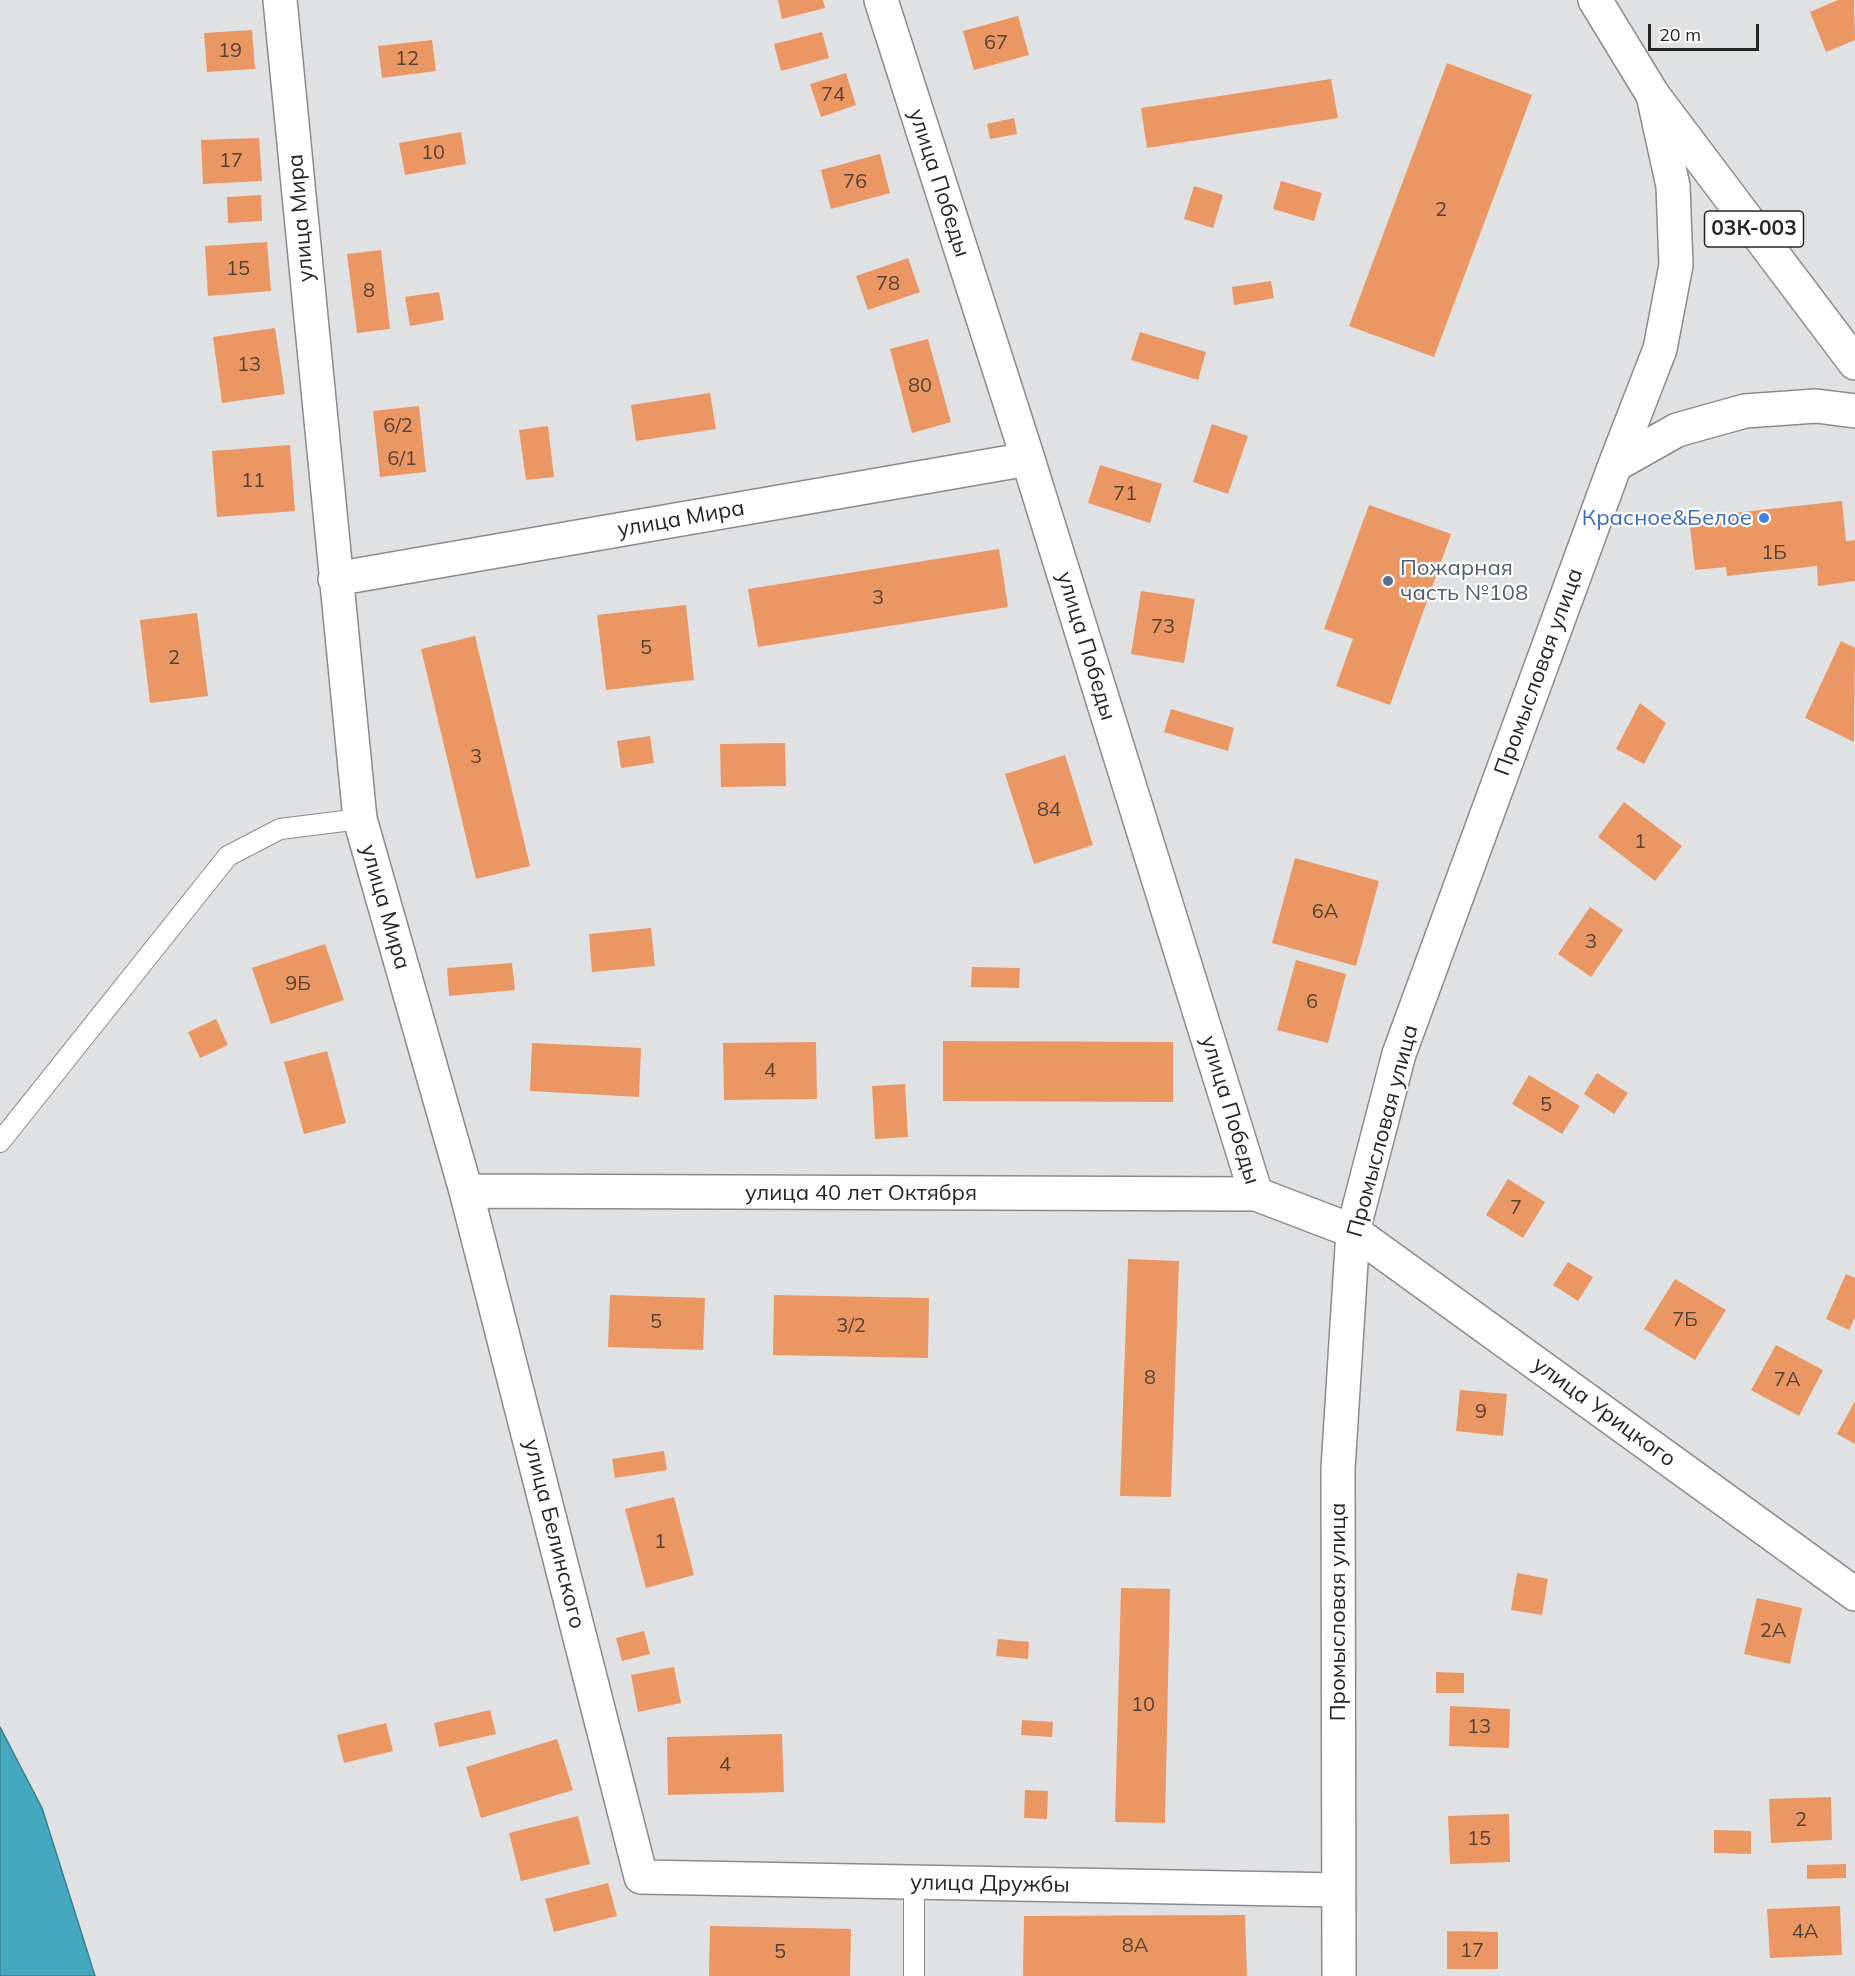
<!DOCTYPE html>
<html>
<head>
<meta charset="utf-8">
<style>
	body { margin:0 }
	#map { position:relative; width:1855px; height:1976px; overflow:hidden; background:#e0e1e3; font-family:Mulish,sans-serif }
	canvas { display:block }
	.scale { position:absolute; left:1648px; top:24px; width:111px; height:27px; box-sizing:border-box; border:3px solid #242525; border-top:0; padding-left:8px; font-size:18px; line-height:21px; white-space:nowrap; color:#242525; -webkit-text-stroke:4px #fff; paint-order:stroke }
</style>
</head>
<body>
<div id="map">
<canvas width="1855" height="1976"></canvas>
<div class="scale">20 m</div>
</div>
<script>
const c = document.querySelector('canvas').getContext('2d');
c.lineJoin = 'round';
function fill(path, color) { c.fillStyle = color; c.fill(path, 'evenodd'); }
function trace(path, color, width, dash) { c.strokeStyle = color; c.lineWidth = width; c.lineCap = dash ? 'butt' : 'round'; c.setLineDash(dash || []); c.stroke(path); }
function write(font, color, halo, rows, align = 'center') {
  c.font = font + ' Mulish,sans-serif'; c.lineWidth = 4.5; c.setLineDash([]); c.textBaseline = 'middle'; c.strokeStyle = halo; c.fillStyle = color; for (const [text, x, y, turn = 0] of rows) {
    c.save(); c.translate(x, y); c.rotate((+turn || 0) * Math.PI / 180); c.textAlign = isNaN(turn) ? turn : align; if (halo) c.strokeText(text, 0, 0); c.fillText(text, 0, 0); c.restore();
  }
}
const water = new Path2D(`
	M0,1727L42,1808L95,1976H0Z`);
fill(water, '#44a9be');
trace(water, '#3a8190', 1.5);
fill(new Path2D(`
	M778,0H823L825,8L782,19Z
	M1838,0H1854L1855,40L1826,52L1810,12Z
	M1018,16L1029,55L974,70L963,31Z
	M252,30L255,69L207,72L204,33Z
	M822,32L829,58L781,71L774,44Z
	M432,40L436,71L382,78L378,46Z
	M1447,63L1532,95L1434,357L1349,326Z
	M846,73L856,105L821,117L810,84Z
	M1331,79L1338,118L1147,148L1141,108Z
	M1014,118L1017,134L990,139L987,124Z
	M461,132L466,164L405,175L399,143Z
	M259,138L262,181L203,184L201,140Z
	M880,154L890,193L831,209L821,170Z
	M1281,181L1322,193L1314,221L1273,209Z
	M1194,186L1223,195L1213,228L1184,219Z
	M261,195L262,221L228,223L227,197Z
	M267,242L271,291L208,296L205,246Z
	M381,250L390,329L357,333L347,254Z
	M908,258L920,292L868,310L856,276Z
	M1271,281L1274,298L1234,305L1232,287Z
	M439,292L444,320L410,326L405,297Z
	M275,328L285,394L222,403L213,337Z
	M1140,332L1206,352L1198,380L1131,360Z
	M928,339L951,422L912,433L890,349Z
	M710,393L716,429L636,441L631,405Z
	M419,406L426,472L380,477L373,411Z
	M1212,424L1248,436L1228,494L1193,482Z
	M548,426L554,477L526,480L519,430Z
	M290,445L295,511L217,517L212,451Z
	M1100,465L1162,484L1150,523L1088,503Z
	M1842,501L1846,541L1855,540V581L1818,586L1817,566L1727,576L1726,567L1695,570L1689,518Z
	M1369,505L1451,534L1390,705L1336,686L1353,639L1324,629Z
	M999,549L1008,607L758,647L748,589Z
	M1141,591L1195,599L1184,663L1131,654Z
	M686,605L694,680L606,690L597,615Z
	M197,613L208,696L150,703L140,620Z
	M475,636L530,866L476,879L421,649Z
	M1841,641L1855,648L1854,742L1805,718Z
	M1640,703L1666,723L1644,764L1616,749Z
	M1171,709L1234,728L1228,751L1164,732Z
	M650,736L654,763L621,768L617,741Z
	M785,743L786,786L721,787L720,744Z
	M1065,755L1093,845L1034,864L1005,774Z
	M1624,802L1682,846L1655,881L1598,837Z
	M1295,858L1379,881L1356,966L1272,943Z
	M1590,907L1623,930L1591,977L1558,954Z
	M651,928L655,966L592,972L589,934Z
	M325,944L344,1000L271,1024L252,968Z
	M1296,960L1346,974L1328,1043L1277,1030Z
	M512,963L515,990L449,996L447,968Z
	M972,967L1020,968L1019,988L971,987Z
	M216,1019L228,1045L200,1058L188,1032Z
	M943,1041L1173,1042V1102L943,1101Z
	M816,1042L817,1099L724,1100L723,1043Z
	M532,1043L641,1048L639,1097L530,1091Z
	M327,1051L346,1123L304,1134L284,1062Z
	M1597,1073L1628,1093L1614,1114L1584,1094Z
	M1529,1075L1580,1106L1562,1134L1512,1104Z
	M905,1084L908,1137L875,1139L872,1086Z
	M1508,1179L1545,1202L1523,1238L1486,1215Z
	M1128,1259L1179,1261L1171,1497L1120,1496Z
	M1568,1262L1593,1277L1578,1301L1553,1285Z
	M1846,1274L1855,1278V1317L1849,1330L1826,1319Z
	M1675,1279L1726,1310L1695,1360L1644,1329Z
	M610,1295L705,1298L703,1350L608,1347Z
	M774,1295L929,1298L928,1358L773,1355Z
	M1776,1345L1823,1370L1799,1416L1751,1390Z
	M1460,1390L1507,1394L1503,1436L1456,1431Z
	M1855,1401V1444L1837,1434Z
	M664,1451L667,1470L615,1478L612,1459Z
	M674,1497L694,1575L646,1588L625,1509Z
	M1517,1573L1548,1579L1542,1615L1511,1610Z
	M1121,1588L1170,1589L1165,1823L1115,1822Z
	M1757,1598L1802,1608L1790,1664L1744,1654Z
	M644,1631L650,1654L622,1661L616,1638Z
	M998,1639L1029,1642L1028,1659L996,1656Z
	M674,1667L681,1703L638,1712L631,1675Z
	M1436,1672L1464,1673V1693H1436Z
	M1450,1706L1510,1709L1509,1748L1449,1746Z
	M490,1710L496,1734L439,1747L434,1723Z
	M1022,1720L1053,1722L1052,1737L1021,1735Z
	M386,1723L393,1751L344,1763L337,1735Z
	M782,1734L784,1792L668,1795L667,1737Z
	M557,1739L573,1790L481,1818L466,1767Z
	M1025,1790L1048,1791L1047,1819L1024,1818Z
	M1831,1797L1832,1840L1771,1843L1769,1799Z
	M1509,1814L1510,1862L1450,1864L1448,1816Z
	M578,1816L590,1864L521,1881L509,1833Z
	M1714,1830L1751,1831V1854L1714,1853Z
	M1846,1864V1878L1807,1879V1865Z
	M608,1883L617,1916L554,1932L545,1899Z
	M1840,1906L1842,1955L1770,1958L1767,1909Z
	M1245,1915L1247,1976H1023L1024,1916Z
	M710,1926L851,1929L850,1976H709Z
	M1447,1931L1498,1932V1969H1447Z`), '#eb9764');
const service = new Path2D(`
	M0,1142L228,856L280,829L360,819
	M914,1976V1882`);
const minor = new Path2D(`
	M280,0L360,819L466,1191L641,1877L1338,1890
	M881,0L1028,459L1256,1194L1353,1231L1855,1594
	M335,579L1028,459
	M466,1191L1256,1194`);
const secondary = new Path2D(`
	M1615,465L1677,430L1745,411L1816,406L1855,411
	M1339,1976L1338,1469L1353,1231L1399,1054L1615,465L1660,349L1676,265L1673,186L1653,95`);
const primary = new Path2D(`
	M1595,0L1653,95L1855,363`);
trace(service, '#8b8b8d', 22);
trace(minor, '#8b8b8d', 36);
trace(secondary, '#8b8b8d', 36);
trace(primary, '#8b8b8d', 36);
trace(service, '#fff', 20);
trace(minor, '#fff', 33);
trace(secondary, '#fff', 33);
trace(primary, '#fff', 33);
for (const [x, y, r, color] of [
	[1764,518,6,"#3f7fe0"],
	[1388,581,6,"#5c6f8a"]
]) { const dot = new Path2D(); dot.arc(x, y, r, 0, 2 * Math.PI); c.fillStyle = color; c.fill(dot); trace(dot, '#fff', 2); }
write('20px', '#564235', null, [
	["67",996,43],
	["19",230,51],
	["12",407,59],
	["74",833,95],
	["10",433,153],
	["17",231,161],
	["76",855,182],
	["2",1441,210],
	["15",238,269],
	["78",888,284],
	["8",369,291],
	["13",249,365],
	["80",920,386],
	["6/2",398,426],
	["6/1",402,459],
	["11",253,481],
	["71",1125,494],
	["1Б",1774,553],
	["3",878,598],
	["73",1163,627],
	["5",646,648],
	["2",174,658],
	["3",476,757],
	["84",1049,810],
	["1",1640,842],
	["6А",1325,912],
	["3",1591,942],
	["9Б",298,984],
	["6",1312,1002],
	["4",770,1071],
	["5",1546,1105],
	["7",1516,1208],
	["7Б",1685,1320],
	["5",656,1322],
	["3/2",851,1326],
	["8",1150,1378],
	["7А",1787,1380],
	["9",1481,1412],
	["1",660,1542],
	["2А",1773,1631],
	["10",1143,1705],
	["13",1479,1727],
	["4",725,1765],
	["2",1801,1820],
	["15",1479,1839],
	["4А",1805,1932],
	["8А",1135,1946],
	["17",1472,1951],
	["5",780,1952]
]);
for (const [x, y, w] of [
	[1754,229,99]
]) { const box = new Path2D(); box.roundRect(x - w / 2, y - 18, w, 36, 4.5); c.fillStyle = '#fff'; c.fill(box); trace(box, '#242525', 1.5); }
write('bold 21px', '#242525', null, [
	["03К-003",1754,229]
]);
write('22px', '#242525', '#fff', [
	["улица Победы",939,183,72],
	["улица Мира",301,218,-95],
	["улица Мира",681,519,-10],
	["улица Победы",1086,646,73],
	["Промысловая улица",1539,672,-70],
	["улица Мира",385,907,74],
	["улица Победы",1230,1110,73],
	["Промысловая улица",1383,1131,-75],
	["улица 40 лет Октября",861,1193],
	["улица Урицкого",1604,1412,36],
	["улица Белинского",554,1534,76],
	["Промысловая улица",1338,1612,-90],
	["улица Дружбы",990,1884,1]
]);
write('22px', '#366cbe', '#fff', [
	["Красное&Белое",1752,518]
], 'right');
write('22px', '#4e5e75', '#fff', [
	["Пожарная",1400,568],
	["часть №108",1400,593]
], 'left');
</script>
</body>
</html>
